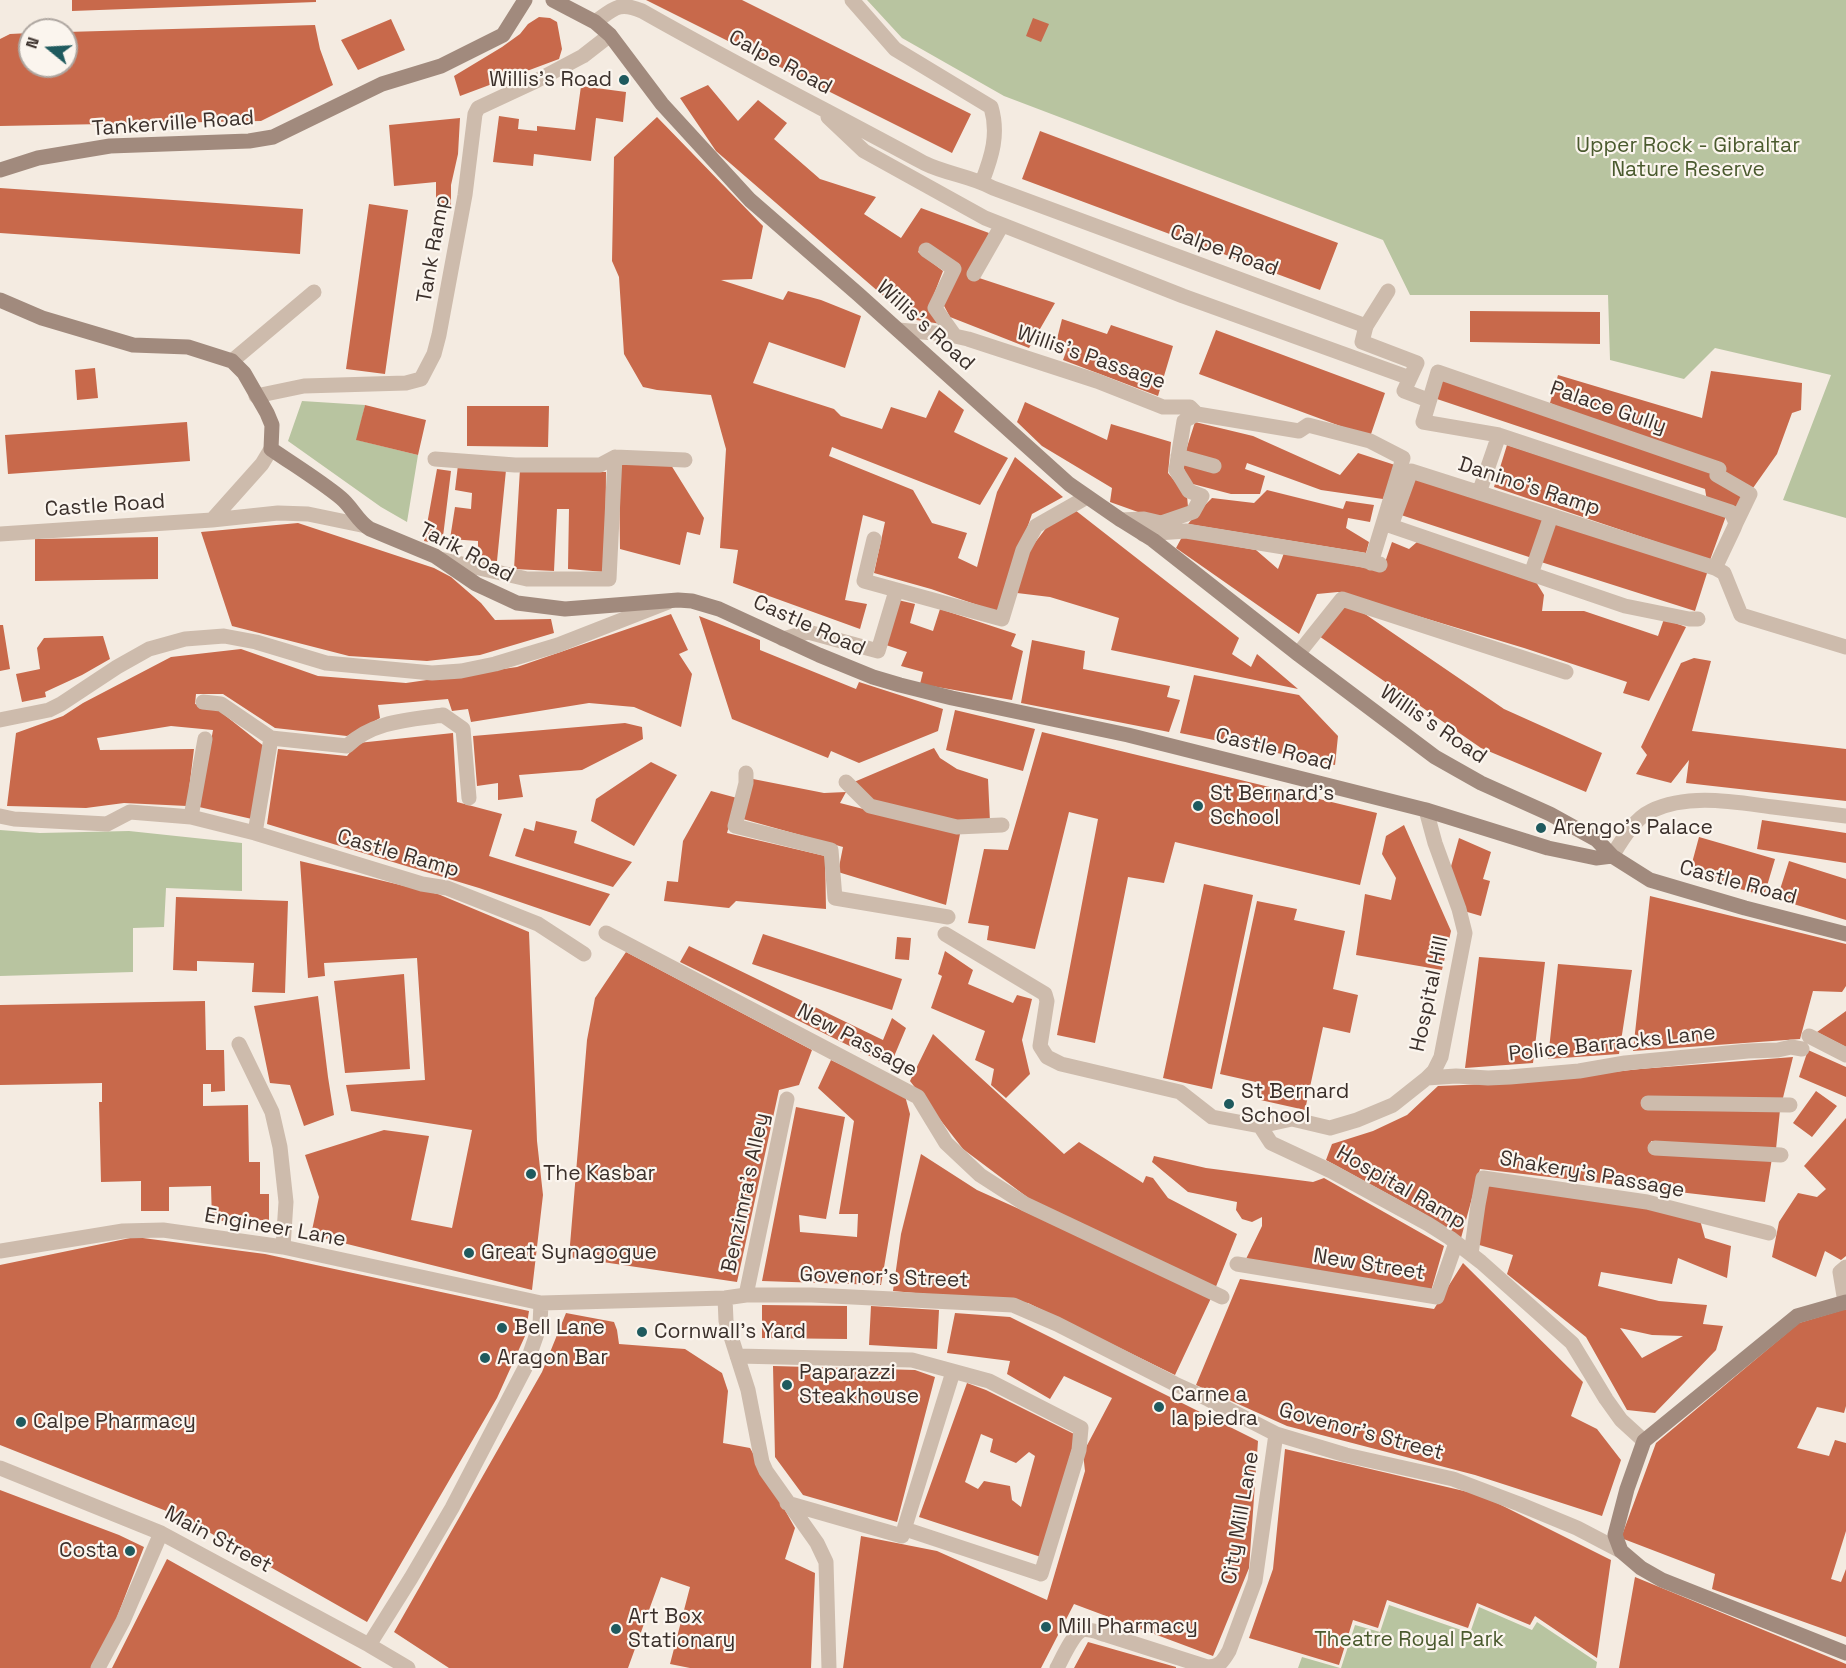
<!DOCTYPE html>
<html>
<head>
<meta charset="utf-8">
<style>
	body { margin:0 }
	#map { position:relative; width:1846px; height:1668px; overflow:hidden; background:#f4ebe1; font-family:"Space Grotesk",sans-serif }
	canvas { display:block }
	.north { position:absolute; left:18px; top:18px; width:60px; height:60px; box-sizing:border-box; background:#fbf5ee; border:2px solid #aea6a0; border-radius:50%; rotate:288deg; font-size:16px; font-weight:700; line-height:24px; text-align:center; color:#3b302b }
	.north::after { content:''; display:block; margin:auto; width:21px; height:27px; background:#1f5a5e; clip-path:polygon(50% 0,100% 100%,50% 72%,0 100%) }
</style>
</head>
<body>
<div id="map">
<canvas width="1846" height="1668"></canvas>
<div class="north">N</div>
</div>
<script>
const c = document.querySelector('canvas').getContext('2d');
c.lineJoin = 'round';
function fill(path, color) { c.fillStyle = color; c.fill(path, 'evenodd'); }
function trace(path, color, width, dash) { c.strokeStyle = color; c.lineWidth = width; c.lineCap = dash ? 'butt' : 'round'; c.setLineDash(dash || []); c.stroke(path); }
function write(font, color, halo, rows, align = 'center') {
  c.font = font + ' "Space Grotesk",sans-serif'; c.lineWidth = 4.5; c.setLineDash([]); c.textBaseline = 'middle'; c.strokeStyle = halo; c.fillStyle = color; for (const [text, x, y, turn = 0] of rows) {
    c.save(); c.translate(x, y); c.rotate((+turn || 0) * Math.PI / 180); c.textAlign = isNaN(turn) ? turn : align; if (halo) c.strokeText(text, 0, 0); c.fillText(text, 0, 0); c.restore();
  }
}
fill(new Path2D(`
	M867,0H1846V518L1783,500L1831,375L1715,348L1684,379L1610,360L1608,295H1410L1383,240L1004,96L902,38Z
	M302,401L365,405L357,440L418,455L407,522L381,507L288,441Z
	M0,830L40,833L129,831L242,843V891L166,888L164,927L133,928V972L0,976Z
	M1389,1605L1470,1633L1479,1607L1532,1630L1537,1622L1597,1662L1596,1668H1341L1355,1625L1380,1632Z
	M1302,1657L1340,1668H1298Z`), '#b8c4a0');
fill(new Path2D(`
	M72,0H316V2L72,11Z
	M646,0H742L971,114L952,153Z
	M539,17L550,18L557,22L562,49L559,59L460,96L454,76L502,47L520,34L528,24Z
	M1033,18L1049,24L1041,42L1026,36Z
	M391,19L405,50L358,70L341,40Z
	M315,25L320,49L333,85L261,121L0,126V39L10,34L30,33V66H66V32Z
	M708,85L738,121L758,100L787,123L774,139L820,179L876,197L864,214L901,238L921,208L989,233L970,275L1055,303L1029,348L950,317L942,302L959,264L923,244L918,252L943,271L931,302L941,324L910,319L716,151L680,98Z
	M581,86L626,92L623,122L596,118L591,161L534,154L533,166L493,162L499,116L519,119L518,129L537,131V126L575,130Z
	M657,117L763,226L752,279L721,280L783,300L788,291L821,300L861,316L845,368L769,342L753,383L834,409L841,416L882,429L891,407L926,418L939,390L964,410L954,432L1008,458L980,505L832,447L829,456L913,490L932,523L967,533L958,558L977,567L997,492L1015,457L1063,497L1032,514L998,612L931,589L874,573L885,522L863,515L845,600L867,604L860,629L733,583L738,550L720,548L726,449L711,395L657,390L643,387L624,354L619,277L612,261L614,157Z
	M460,118L458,154L451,185V206L436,203V182L394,186L389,125Z
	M1040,131L1338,243L1320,290L1022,179Z
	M0,188L303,209L300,254L0,233Z
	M369,204L408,210L385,374L346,369Z
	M1470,311L1600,312V344L1470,342Z
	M1062,319L1107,334L1111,325L1173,346L1158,396L1063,360L1069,344L1057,339Z
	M1216,330L1385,393L1370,437L1199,374Z
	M95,368L98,398L77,400L75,370Z
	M1711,371L1802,383L1801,410L1792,413L1777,454L1753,488L1550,403L1558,375L1702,418Z
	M1441,377L1711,469L1744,493L1736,511L1707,501L1705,489L1434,398Z
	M1025,402L1107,440L1111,424L1171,442L1168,473L1187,496L1188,507L1161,516L1138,512L1110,502L1112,488L1042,446L1017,422Z
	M365,405L426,420L418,455L356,440Z
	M467,406H549L548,447L467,446Z
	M187,422L190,461L8,474L5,435Z
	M1195,422L1253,436L1340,475L1358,453L1395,465L1383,499L1321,490L1247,463L1245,469L1265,476L1260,494H1231L1189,483L1182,463Z
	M1507,445L1726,516L1710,560L1494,487Z
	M619,463L671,465L704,518L700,535L687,532L680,565L620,549Z
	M458,465L506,470L497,561L478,560V541L450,539L455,507L471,509L472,493L455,490Z
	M437,469L451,471L442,545L424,541Z
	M520,469L606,472L605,572L568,569L569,509H557L554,571L514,569Z
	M1415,477L1545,521L1532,558L1401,515Z
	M1267,490L1343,509L1346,501L1374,505L1370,522L1348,518L1346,528L1369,542L1366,553L1188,524L1197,513L1212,498L1254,503Z
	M1075,510L1239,638L1232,654L1251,667L1257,654L1298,689L1111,650L1119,618L1050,597L1017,593L1030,549L1047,527Z
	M1554,521L1708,570L1695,611L1541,562Z
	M298,523L434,568L451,577L481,603L495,620L551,619L554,633L480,655L427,661L349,656L232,626L201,532Z
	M158,537V579L35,581V539Z
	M1182,537L1256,550L1278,569L1284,553L1382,571L1392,542L1409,549L1417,542L1536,582L1544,595L1542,611H1584L1658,636L1664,619L1686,627L1649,701L1623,693L1627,682L1524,648L1338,592L1317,594L1299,634L1176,548Z
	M1343,599L1504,709L1602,753L1586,792L1481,748L1316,634Z
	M898,600L915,604L910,623L933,631L940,609L1016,634L1011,646L1023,651L1012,700L920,684L923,672L901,666L907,652L886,645Z
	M671,614L688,650L679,654L692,674L681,727L634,707L589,703L471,722L468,709L452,711L448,699L378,705L380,718L347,736L275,728L223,694H196L195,704L217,709L265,747L252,819L199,807L213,730L171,726L97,738L100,750L194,749L187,806L124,803L86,808L7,806L16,733L63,716L83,703L171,657L241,649L318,676L406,683L517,667Z
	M699,616L760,640V650L856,689L859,682L943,709L938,731L859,763L831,751L828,758L732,719Z
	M0,625H3L10,669L0,671Z
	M103,636L110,659L82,675L45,692L46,697L22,702L16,674L40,669L37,648L44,638Z
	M1032,640L1085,651L1083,669L1170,686L1167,697L1180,700L1169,732L1021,703Z
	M1694,658L1711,661L1692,731L1846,749V801L1686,783L1689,760L1671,783L1636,774L1647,755L1641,747L1681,663Z
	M1194,675L1299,695L1338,736L1335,765L1180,733Z
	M955,710L1035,729L1023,771L946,750Z
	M625,723L642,727L643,739L582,770L519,775L523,797L498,800V783L477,786L473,736Z
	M1042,732L1377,813L1360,885L1175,842L1164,883L1128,877L1095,1043L1057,1035L1098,819L1069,812L1035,949L987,940L989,926L968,923L984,849L1008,850Z
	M453,733L457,802L502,814L489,856L610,894L590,926L479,888L267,824L278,749L347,756L358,743Z
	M934,748L940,758L957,769L988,779L990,822H956L875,802L854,782Z
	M651,762L677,775L634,846L591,821L596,799Z
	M753,779L824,793L846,792L840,803L960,834L946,905L838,872L843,847L743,819Z
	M711,791L737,798L727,833L825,856L826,909L736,901L729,908L664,901L667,881L678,882L683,841Z
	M1762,820L1846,833V863L1757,849Z
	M536,821L577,831L574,843L632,862L613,887L515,856L524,828L534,831Z
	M1404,825L1451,931L1442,970L1356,955L1365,894L1391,900L1396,878L1382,854L1386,836Z
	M1699,837L1775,859L1764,896L1689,874Z
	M1459,838L1491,852L1483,879L1490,881L1481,916L1464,911L1450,870Z
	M300,861L438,894L529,932L537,1141L543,1195L532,1290L311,1235L319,1197L305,1155L384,1130L429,1136L411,1220L452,1228L472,1130L351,1111L346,1085L425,1080L417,958L324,963L325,976L308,978Z
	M1789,861L1846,879V920L1777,899Z
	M1204,884L1253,895L1212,1089L1163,1078Z
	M1650,896L1846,944V986L1842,992L1813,991L1800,1039L1633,1051Z
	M176,897L288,901L285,993L252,992L254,963L197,961V971L173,970Z
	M1257,901L1297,909L1294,920L1345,931L1333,989L1358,995L1350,1033L1323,1027L1305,1110L1256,1099L1260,1083L1220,1074Z
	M763,934L902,979L892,1010L752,964Z
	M897,937L911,938L909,960L895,959Z
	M689,946L883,1040L892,1018L906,1028L890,1066L680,962Z
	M945,951L973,970L968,984L1013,1003L1017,995L1032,999L1022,1040L1030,1074L1006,1098L991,1085L994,1069L975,1060L985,1031L931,1008L942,976L938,974Z
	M626,952L812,1050L799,1085L779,1090L737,1282L569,1257L587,1040L595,998Z
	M1479,957L1545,962L1533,1063L1465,1068Z
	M1558,964L1632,970L1619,1054L1548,1059Z
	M404,974L410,1069L345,1073L334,981Z
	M318,996L328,1077L334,1115L304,1126L290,1085L270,1083L254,1006Z
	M205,1001L206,1050H224L225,1091L211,1092V1084H203V1106L248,1105L249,1162H260V1194H269V1220L212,1221L211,1186L169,1187V1211H141V1181L101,1182L99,1102H102V1083L0,1085V1005Z
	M1846,1011V1047L1817,1032Z
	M933,1034L1064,1154L1079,1142L1143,1183L1146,1176L1153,1178L1168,1198L1237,1234L1215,1289L1031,1200L963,1149L910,1081Z
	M1808,1050L1846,1067V1097L1799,1077Z
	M1793,1057L1780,1110L1776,1149L1651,1141L1650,1152L1772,1158L1765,1202L1480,1169L1461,1238L1421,1212L1326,1160L1332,1144L1373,1131L1407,1115L1438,1086L1514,1083L1640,1069Z
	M831,1060L905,1096L910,1114L881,1285L762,1281L796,1107L845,1117L826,1219L799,1215L800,1232L857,1237L858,1214H839L854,1121L818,1088Z
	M1816,1091L1837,1106L1812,1137L1793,1123Z
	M1846,1118V1256L1841,1260L1825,1251L1816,1277L1772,1257L1779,1222L1798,1193L1817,1197L1826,1189L1804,1166Z
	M921,1154L977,1190L1212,1296L1175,1375L1028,1303L893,1291L901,1234Z
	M1154,1156L1206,1168L1313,1182L1324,1178L1444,1246L1431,1291L1246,1259L1262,1226V1217L1252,1222L1242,1219L1236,1210L1237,1202L1188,1192L1152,1162Z
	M1485,1183L1651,1209L1700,1220L1705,1238L1731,1246L1727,1278L1678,1258L1672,1284L1601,1272L1598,1286L1659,1301L1707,1305L1703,1324L1723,1326L1716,1350L1655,1413L1627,1410L1586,1337L1507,1274L1513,1255L1476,1244ZM1620,1328L1652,1335L1683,1336L1642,1358Z
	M135,1237L265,1254L529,1311L525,1336L497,1398L367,1622L184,1518L0,1445V1265Z
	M1463,1263L1583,1382L1571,1416L1597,1429L1621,1460L1602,1516L1475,1475L1287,1426L1196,1385L1240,1279L1434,1309Z
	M762,1305L847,1306V1339L762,1338Z
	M871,1306L939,1310L937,1349L869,1345Z
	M1846,1309V1406L1844,1413L1817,1407L1797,1448L1829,1456L1835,1440L1846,1443V1531L1831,1579L1841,1582L1846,1569V1637L1712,1589L1715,1574L1621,1538L1656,1443L1799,1323Z
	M566,1313L614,1322L617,1330L619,1344L685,1349L722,1373L728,1391L723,1443L750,1448L795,1528L785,1559L815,1573L811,1668H690L670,1664L690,1587L661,1577L628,1668H449L394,1632L542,1372Z
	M955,1313L1010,1317L1258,1441L1249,1568L1213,1656L1074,1604L1041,1668H843L861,1536L937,1551L1047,1600L1085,1471L1083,1453L1112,1398L1064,1376L1050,1399L1007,1374L1010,1361L947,1353Z
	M773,1366L915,1370L935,1377L897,1522L803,1495L775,1457Z
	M967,1383L986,1390L1076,1435L1041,1557L919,1517ZM981,1434L993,1439L990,1452L1016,1463L1029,1452L1035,1456L1021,1507L1012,1500L1010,1486L984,1481L978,1489L965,1482Z
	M1285,1449L1481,1495L1611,1560L1597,1658L1535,1616L1530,1625L1477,1603L1468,1628L1387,1600L1378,1628L1353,1620L1339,1665L1249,1638L1273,1569Z
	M0,1490L119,1535L144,1547L109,1638L92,1668H0Z
	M167,1559L362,1668H112Z
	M1635,1577L1846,1664V1668H1619Z
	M1088,1642L1176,1667V1668H1074Z`), '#c8694b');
trace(new Path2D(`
	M1366,326L1388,291`), '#cdbbac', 15);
trace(new Path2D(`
	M852,0L895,49L991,107C999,134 992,156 982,182
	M595,22C614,9 618,1 642,11C735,64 830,112 924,163C946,174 971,176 993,188L1366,326L1362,342L1417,363L1404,391L1428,400
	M828,117L864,151L985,218L1183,296L1410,378
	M926,250L954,269L935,308L955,336
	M974,274L1002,225
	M898,330L946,334L968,339L1097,381L1163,407H1190L1197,414
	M232,361L314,292
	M256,396L304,386L406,383L421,379L434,354L439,335L465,195L475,114L478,108L536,81L583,56L610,35
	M1197,414L1299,431L1308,425L1370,441L1403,458L1371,563
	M1178,456L1214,466
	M435,459L515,465H600L615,457L685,460
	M1479,493L1499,435
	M212,520L262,464L271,449
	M1121,520L1144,519L1161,523L1193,512L1202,496L1189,491L1176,470L1184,421L1197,414
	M0,534L212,520L278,513L308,514L366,526
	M1143,534L1186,531L1363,560L1380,565V564
	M874,539L864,581L1002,619L1023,550L1036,526L1087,497
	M440,559L527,579H609L615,457
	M1715,568L1734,528L1736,523L1750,494L1717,475L1719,469L1438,372L1423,422L1499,435L1731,512L1736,523
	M1531,574L1551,516
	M1698,619H1689L1625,606L1391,526L1411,471L1715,568L1724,573L1741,615L1846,647
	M783,639L808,632L878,651L896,591
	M1298,654L1342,599L1566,672
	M203,702L221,704L271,738L255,833
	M0,720L49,710L61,704L117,667L149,649L185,639L224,636L256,642L326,663L432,673L461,671L495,664L558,645L668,602
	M271,738L347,746C373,721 409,720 443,715L463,729L469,798
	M746,773V783L735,826L831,850L835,898L948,917
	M846,782L870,806L957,827L1002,825
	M0,816L14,819L107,824L130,812L191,817L255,833L422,884L447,888L538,924L584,954
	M191,817L205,739
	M1612,856C1622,840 1634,819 1651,811C1688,793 1734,802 1773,807C1797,810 1822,813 1846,816
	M606,933L918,1097L946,1143L980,1175L1025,1204L1222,1297
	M945,934L1045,994L1047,1001L1040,1046L1047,1057L1061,1064L1180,1092L1212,1117L1260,1126L1271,1143L1331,1171L1428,1224L1450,1238L1481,1262L1572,1343L1606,1399L1621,1420L1644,1441
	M1809,1036L1846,1055
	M239,1044L272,1112L280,1147L286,1202L283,1247
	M1427,1078L1456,1076L1488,1078L1510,1077L1579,1071L1625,1063L1748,1051L1778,1050L1791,1047L1802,1049
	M1648,1103L1790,1105
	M1260,1126L1292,1119L1330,1128L1357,1120L1393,1105L1427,1078L1434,1071L1441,1057L1465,933L1459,909L1435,843L1426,810
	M1655,1148L1781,1155
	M0,1251L123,1231L163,1230L283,1247L541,1303L725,1298L746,1295H812L1013,1305L1057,1324L1175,1384L1208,1399L1276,1434L1346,1455L1453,1479L1519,1504L1577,1528L1621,1551
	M1471,1254L1478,1205L1483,1178L1647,1202L1769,1233
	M1237,1264L1437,1297L1456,1243
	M746,1295L787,1099
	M725,1298L726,1321L748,1390L762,1462L766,1471L817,1543L826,1562L829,1668
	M1845,1302L1840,1272L1846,1267
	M737,1356L912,1360L989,1381L1081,1428L1079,1450L1041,1574L905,1529
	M0,1468L161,1533L369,1645L408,1668
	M787,1503L902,1536L953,1372
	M369,1645L411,1578L452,1508L525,1368L540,1325L541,1303
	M98,1668L123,1621L161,1533
	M1057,1668C1062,1659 1073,1634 1082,1630C1090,1628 1099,1633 1107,1635L1207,1667C1220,1667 1223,1661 1229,1651L1255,1581L1276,1434`), '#cdbbac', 15);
trace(new Path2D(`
	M553,0L595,22L610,35L662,104L750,200L858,294L1069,484L1121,520L1153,540L1298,654L1435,757L1481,783L1550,814L1597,840L1612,856L1650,880L1745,908L1846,934
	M0,170L38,158L110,146L249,141L273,137L382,84L441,66L503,35L525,0
	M0,300L42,318L133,345L188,347L232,361L244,373L267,413L272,425L271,449C294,465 319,480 341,498C352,507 358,522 370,529L435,556L476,584L517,603L565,609L678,600L692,601L719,609L819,655L873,677L900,685L952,698L1128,735L1426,810L1548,848L1596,858L1612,856
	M1846,1302L1797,1316L1644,1441L1627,1489L1615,1535L1621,1551L1641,1568L1662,1580L1846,1653`), '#a18a7d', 15);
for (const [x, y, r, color] of [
	[624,80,6,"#1f5a5e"],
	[1198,806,6,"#1f5a5e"],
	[1541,828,6,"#1f5a5e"],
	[1229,1104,6,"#1f5a5e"],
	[531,1174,6,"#1f5a5e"],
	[469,1253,6,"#1f5a5e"],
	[502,1328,6,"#1f5a5e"],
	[642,1332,6,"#1f5a5e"],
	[485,1358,6,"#1f5a5e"],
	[787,1385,6,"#1f5a5e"],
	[1159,1407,6,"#1f5a5e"],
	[21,1422,6,"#1f5a5e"],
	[130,1551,6,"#1f5a5e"],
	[1046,1627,6,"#1f5a5e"],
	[616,1629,6,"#1f5a5e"]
]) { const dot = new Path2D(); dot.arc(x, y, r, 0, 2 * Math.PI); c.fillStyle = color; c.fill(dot); trace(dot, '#fbf5ee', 2); }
write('21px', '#3b302b', '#fbf5ee', [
	["Calpe Road",780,63,28],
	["Tankerville Road",173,124,-4],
	["Tank Ramp",434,249,-80],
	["Calpe Road",1224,251,20],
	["Willis’s Road",925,326,42],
	["Willis's Passage",1091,358,19],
	["Palace Gully",1608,408,19],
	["Danino's Ramp",1529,487,18],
	["Castle Road",105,506,-4],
	["Tarik Road",466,553,28],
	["Castle Road",809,626,24],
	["Willis’s Road",1433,725,34],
	["Castle Road",1274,750,14],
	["Castle Ramp",398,854,16],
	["Castle Road",1738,883,15],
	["Hospital Hill",1430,994,-78],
	["New Passage",857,1041,28],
	["Police Barracks Lane",1612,1044,-6],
	["Shakery's Passage",1592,1175,10],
	["Hospital Ramp",1401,1188,30],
	["Benzimra's Alley",746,1193,-78],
	["Engineer Lane",275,1228,10],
	["New Street",1369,1265,9],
	["Govenor's Street",884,1278,2],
	["Govenor's Street",1361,1432,15],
	["City Mill Lane",1241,1518,-80],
	["Main Street",218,1540,28]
]);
write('21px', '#3b302b', '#fbf5ee', [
	["Willis's Road",612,80,"right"],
	["St Bernard's",1210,794],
	["School",1210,818],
	["Arengo's Palace",1553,828],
	["St Bernard",1241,1092],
	["School",1241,1116],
	["The Kasbar",543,1174],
	["Great Synagogue",481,1253],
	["Bell Lane",514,1328],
	["Cornwall's Yard",654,1332],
	["Aragon Bar",497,1358],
	["Paparazzi",799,1373],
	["Steakhouse",799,1397],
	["Carne a",1171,1395],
	["la piedra",1171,1419],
	["Calpe Pharmacy",33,1422],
	["Costa",118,1551,"right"],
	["Art Box",628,1617],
	["Stationary",628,1641],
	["Mill Pharmacy",1058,1627]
], 'left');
write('21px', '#4a5a2e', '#fbf5ee', [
	["Upper Rock - Gibraltar",1688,146],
	["Nature Reserve",1688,170],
	["Theatre Royal Park",1409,1640]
]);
</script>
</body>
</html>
